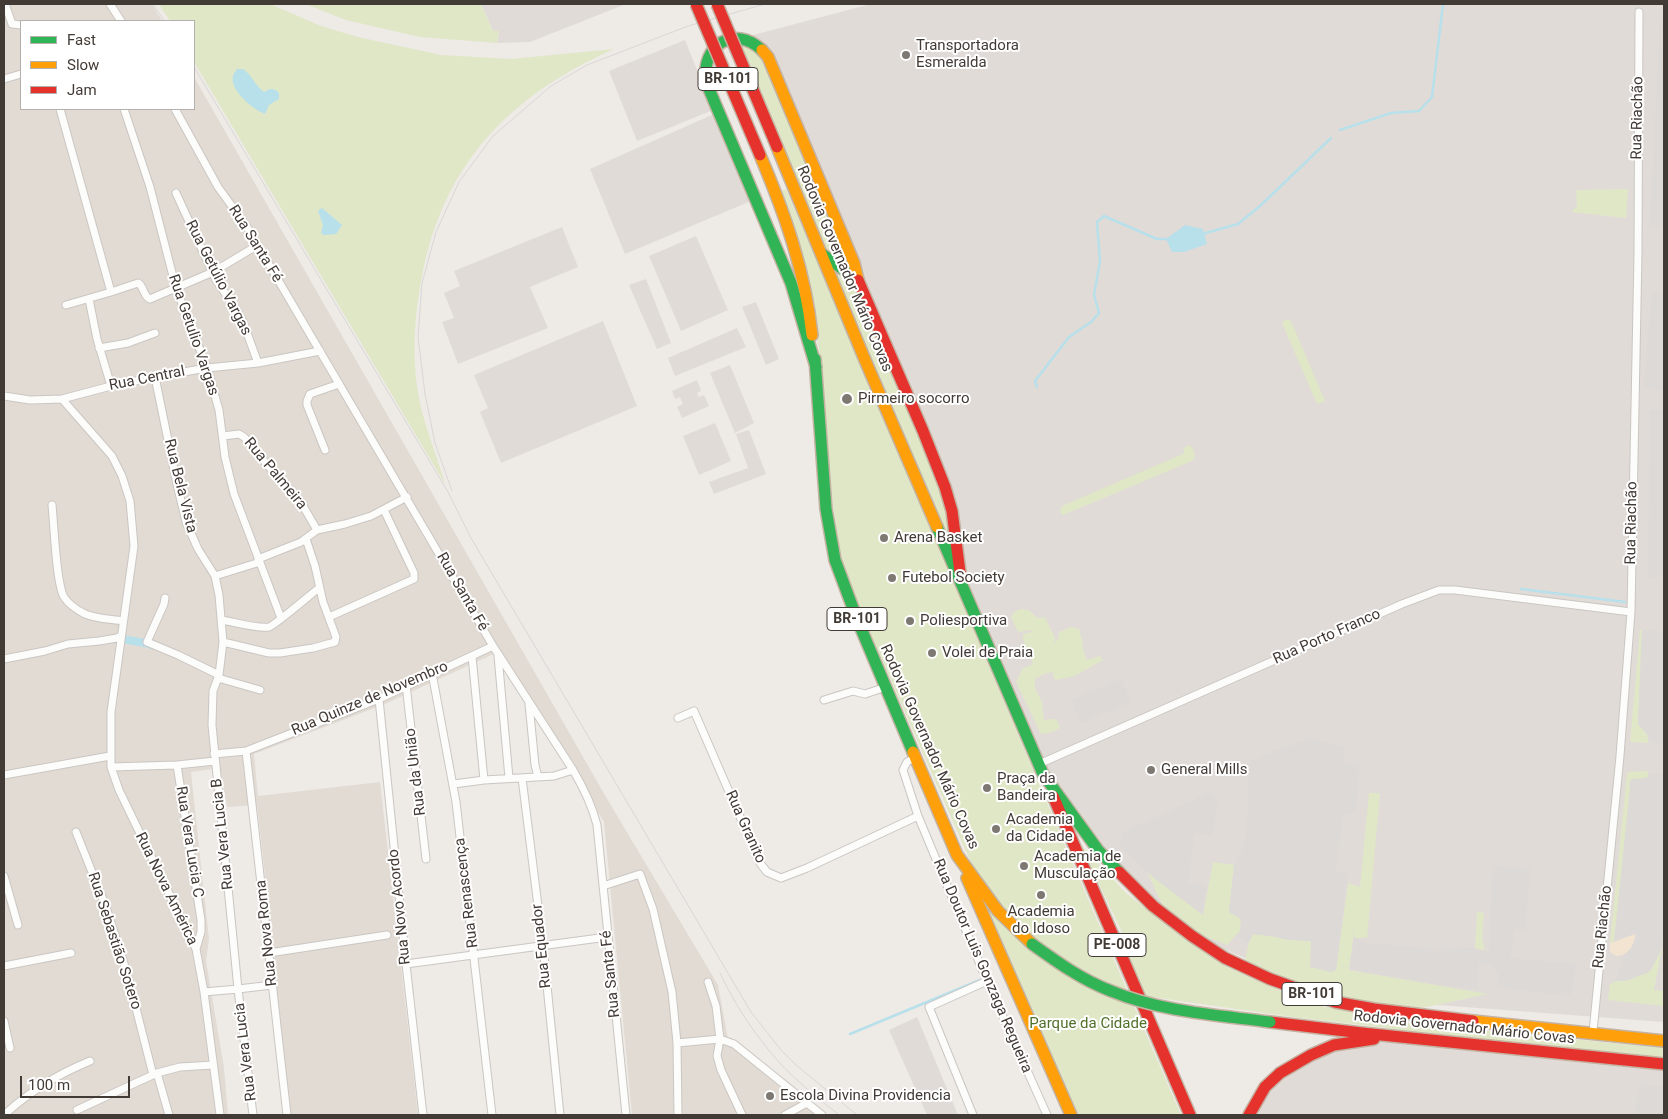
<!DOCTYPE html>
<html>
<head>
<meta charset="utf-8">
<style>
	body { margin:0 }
	#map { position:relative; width:1668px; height:1119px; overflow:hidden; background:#eeeae6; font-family:Roboto,sans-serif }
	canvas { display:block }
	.frame { position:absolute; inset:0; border:5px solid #423a34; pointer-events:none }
	.legend { position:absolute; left:20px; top:20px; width:175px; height:90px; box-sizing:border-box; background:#fff; border:1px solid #b3b0ae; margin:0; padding:6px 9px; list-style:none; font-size:15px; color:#423a34 }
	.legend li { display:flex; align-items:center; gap:10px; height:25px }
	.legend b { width:25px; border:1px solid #b3b0ae }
	.scale { position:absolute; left:20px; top:1076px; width:110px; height:22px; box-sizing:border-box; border:2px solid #423a34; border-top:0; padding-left:6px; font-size:15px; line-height:18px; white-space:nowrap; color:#423a34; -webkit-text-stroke:4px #fff; paint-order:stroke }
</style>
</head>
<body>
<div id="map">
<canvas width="1668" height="1119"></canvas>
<div class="frame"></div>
<ul class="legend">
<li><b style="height:6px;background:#30b455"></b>Fast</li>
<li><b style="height:6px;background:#ff9f0a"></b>Slow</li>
<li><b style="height:6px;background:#e5322d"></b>Jam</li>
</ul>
<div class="scale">100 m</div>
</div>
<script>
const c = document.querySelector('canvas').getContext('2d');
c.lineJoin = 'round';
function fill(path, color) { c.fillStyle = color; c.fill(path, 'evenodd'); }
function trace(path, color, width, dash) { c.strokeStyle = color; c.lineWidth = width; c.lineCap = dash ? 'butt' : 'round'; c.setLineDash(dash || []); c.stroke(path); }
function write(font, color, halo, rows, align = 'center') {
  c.font = font + ' Roboto,sans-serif'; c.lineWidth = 4; c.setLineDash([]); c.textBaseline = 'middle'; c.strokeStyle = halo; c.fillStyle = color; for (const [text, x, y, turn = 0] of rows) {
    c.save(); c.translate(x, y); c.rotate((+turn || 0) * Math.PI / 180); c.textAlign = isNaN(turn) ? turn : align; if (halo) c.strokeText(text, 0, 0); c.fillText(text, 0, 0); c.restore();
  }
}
fill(new Path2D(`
	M4,4H152L162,21H21V109H194V77L606,797L718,985L728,1039L816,1115H632L604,822L500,651L385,704L254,754L258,796L380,782L418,1115H285L265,874L257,805L227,807L220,768L191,772L209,939L206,961L224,1068L228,1115H4Z`), '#e2dbd3');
fill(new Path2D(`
	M481,4H626L530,42L497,43L499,32L493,31Z
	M871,4H1664V1022L1371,1000L1318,989L1193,936L1122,877L1061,797L1002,679L738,39Z
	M685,40L713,110L637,141L609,71Z
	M714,114L751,201L625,254L590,169Z
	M562,227L578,267L530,287L548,328L458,364L442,322L454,318L444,293L460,286L454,271Z
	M696,236L728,310L681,331L649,256Z
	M646,279L671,343L657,349L629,285Z
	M756,302L779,359L766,365L742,307Z
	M603,321L637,406L501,463L480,412L488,408L474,375Z
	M737,328L746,347L675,376L668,358Z
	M730,365L754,423L735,433L710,373Z
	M697,380L701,391L697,393L699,397L704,395L709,406L682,418L677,407L683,404L680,397L675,399L672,391Z
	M715,423L731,461L699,475L683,436Z
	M749,430L766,474L714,494L709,482L748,468L736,434Z
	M917,1017L958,1115H927L889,1030Z
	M1368,1040L1664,1064V1115H1249L1257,1099L1311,1055Z`), '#e1dbd7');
fill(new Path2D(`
	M159,4H270L321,26L358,37L441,55L511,59L614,49C511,95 444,162 422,276C415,312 412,350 417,386C421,418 436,453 445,484L194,62V21H170Z
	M305,4H481L493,31H499L497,43L420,37L346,20Z
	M738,43L760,52L945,487L963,589Z
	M786,189C919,497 1047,807 1181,1115H1076L989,916L976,874L864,619L845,570L839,548L834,514L825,426L821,368L814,311L780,191Z
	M1628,189L1626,218L1571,212L1577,206L1576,190Z
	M1286,319L1291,321L1325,401L1317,404L1282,323Z
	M1190,445L1194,451L1195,457L1192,461L1063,515L1060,512L1062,506L1185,453L1183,448Z
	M1020,609L1029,610L1037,618L1045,617L1055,638L1054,643L1058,639L1059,632L1071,627L1079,629L1082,640L1083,650L1087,660L1100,656L1103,660L1075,676L1055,680L1052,672L1044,674L1035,679V688L1042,702L1044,720L1056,719L1060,727C1055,732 1048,733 1041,734L1016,682L1022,669L1033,664L1023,640V634L1032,632L1031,630L1018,632L1011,617L1013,613Z
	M1640,630H1642L1638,724L1647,734L1649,743L1630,742Z
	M1648,771V777L1629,785L1630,788L1617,920L1614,941L1611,943L1610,942L1627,774L1629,772Z
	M1369,793H1380L1367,938H1354L1356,918L1349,970L1488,994L1422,1008L1376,1003L1326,995L1291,982L1245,961L1249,942L1253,934C1272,936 1291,940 1311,941L1336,970L1348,883L1360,887Z
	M1080,844L1126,893L1184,938L1229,968L1310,1004L1364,1014L1387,1021L1664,1048V1058L1405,1033L1388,1028L1292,1017L1145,996L1130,961L1121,930Z
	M1213,862L1234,865L1229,912L1241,919L1240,931L1227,945C1214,940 1184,929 1174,919C1161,907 1154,887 1147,871L1203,915Z
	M1477,912L1484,913L1482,938L1485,950L1475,948Z
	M1662,948L1654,990L1664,991V1006L1608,1000L1610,984L1616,981H1625L1651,970Z`), '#e0e7c7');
fill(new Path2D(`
	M1635,934C1635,946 1628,956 1616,956L1610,952V942L1611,943Z`), '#f2e4d1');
fill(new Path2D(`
	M1660,17L1664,18V228L1650,226Z
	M1652,292L1664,293V390L1644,387Z
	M1650,410H1664V577H1648Z
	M1642,630L1664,632V744L1649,743L1647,734L1638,724Z
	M1121,679L1131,702L1081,723L1071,700Z
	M1312,739L1344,747L1345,763L1360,765L1355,813H1343L1336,872L1348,873L1336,970L1331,972L1310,967L1311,941L1288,940L1271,936L1253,934L1249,942L1236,936L1240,931L1241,919L1229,912L1234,865L1244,845L1245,835L1248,813V785L1251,761L1279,749Z
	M1648,774H1664V917L1662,948L1651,970L1647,973L1625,981H1616L1625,954L1631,948L1636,938L1635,934L1614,941L1630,788L1629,782L1633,779L1645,778L1648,777Z
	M1209,793L1218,798L1213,836L1195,833L1188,883L1206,885L1203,915L1154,878L1118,844L1124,838L1121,833Z
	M1493,866L1530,869L1525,930L1515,929L1510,958L1576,964L1570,996L1497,987L1499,975L1491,965L1478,963V989L1440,985L1349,969L1354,938L1367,943L1434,949L1470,948L1489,952Z
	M1639,1084L1664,1087V1115H1635Z`), '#ddd9d6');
fill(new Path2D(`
	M237,69H243C252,75 255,86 264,92C270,89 273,87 279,93V99L269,105L265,114C254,110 229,90 233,76C233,75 236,70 237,69Z
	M322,208L342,225L336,234L324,235L321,233L323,225L318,211Z
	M1185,225L1203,229L1207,244L1184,252H1172L1166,239Z`), '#b7e0eb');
trace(new Path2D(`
	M1340,130L1391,113L1419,111L1432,97L1443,4
	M1202,234L1238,224L1260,206L1331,138
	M1037,387L1035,381L1069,337L1091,322L1099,313L1094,295L1100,261L1097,222L1104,216L1157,239H1168
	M1521,589L1625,602
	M850,1034L980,980`), '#b7e0eb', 2.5);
trace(new Path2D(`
	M116,638L145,643L151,645`), '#b7e0eb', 8);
const street = new Path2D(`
	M5,4L12,24L21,25
	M110,4L121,21
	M4,79L21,74
	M60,109L111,292L66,305
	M124,109L150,187L176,288L207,368L219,410L225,457L234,494L281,618
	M175,109L218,187L247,227L493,646L573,770C583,787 592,805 597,825L626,1115
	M176,193L216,280L236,309L243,322L258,363
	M111,292L138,283C144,286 143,296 150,299L213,272L258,245
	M89,299L97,339L111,386
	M99,348L128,343L155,333
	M155,377L177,484L186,522L198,549L215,576L219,595L223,642L219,675L213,691L212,725L238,989L253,1115
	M4,396L30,400L62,399L111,386L155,377L207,368L258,363L320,351
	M62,399L112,456L122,476L130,501L134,546L111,712V767L119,790L196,949L204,992L220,1115
	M223,436L239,434L244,437L270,468L299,499L317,530
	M325,450L307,405V401L310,394L339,384
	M52,505C54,523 56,584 64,597C69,605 77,610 85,614C97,619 111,619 123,621
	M258,559L301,542L317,530L345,524L371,516L407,497
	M215,576L260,562
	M165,598L164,604L147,642L178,655L219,675
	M329,617L414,579V573L384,510
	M222,620C234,622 257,629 269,627C274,626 311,594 319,588
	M223,642L269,653H280L313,648L335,642L336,637L323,602L315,566L306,539
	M472,656L484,780
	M498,656L509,778
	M4,659L45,651L68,644L99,641L117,638L121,636
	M432,673L456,802L492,1115
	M218,678L260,690
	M406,685L426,859
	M379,699L406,964L423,1115
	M824,700L853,691L865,694L886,687
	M529,704L535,765L538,777
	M678,718L694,711L760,863L767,872L781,878L807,868L918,816
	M246,751L287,1115
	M214,754L246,751L379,699L493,646
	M916,757L907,762L903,770L918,816L987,981L1047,1115
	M1039,764L1402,604L1439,590H1455L1631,612
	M177,765L201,920V932L196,949
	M111,767L177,765L215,761
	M4,775L110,756
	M522,778L543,946L560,1115
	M454,784L484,780L554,776L573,770
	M76,832L106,907L127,973L153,1075
	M4,876L18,925
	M603,886L640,874L653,909L672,992L677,1043L678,1115
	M269,953L387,935
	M406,964L607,937
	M4,966L71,953
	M708,982L716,1006L720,1039L717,1056L721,1070L742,1115
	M204,992L238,989L272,985
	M4,1021L10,1048
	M1593,1032L1620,756L1631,612L1638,253L1639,12
	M677,1043L720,1039L734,1044L822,1115
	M157,1073L169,1115
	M77,1110L157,1073L180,1067L213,1065
	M4,1115C30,1091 58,1074 90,1061
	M785,1115L807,1103
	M973,1115L929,1007L987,981`);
const fast = new Path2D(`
	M762,50C734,24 701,45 706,82L791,283L816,367
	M822,254L858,280
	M815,359L826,509L835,560L857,619L913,752
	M937,527L1043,774L1098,850L1119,872`);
const slow = new Path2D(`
	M762,50L768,57L854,263L858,280
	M777,147L865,360L937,527
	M760,155C785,214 805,271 812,335
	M913,752L957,855L998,911L1032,944
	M967,878L1071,1115
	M1473,1021L1664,1041`);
const jam = new Path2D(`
	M858,280L923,431L945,487L952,511L960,572
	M1053,796L1190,1115
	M1119,872L1153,906L1192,936L1225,958L1270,979L1335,1002L1374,1009L1473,1021
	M1270,1022L1362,1033L1664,1064
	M1249,1115L1265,1087L1280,1073L1311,1055L1334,1045L1374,1039`);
trace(street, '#cac6c2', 9);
trace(fast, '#c4b2a2', 14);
trace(slow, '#c4b2a2', 14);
trace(jam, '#c4b2a2', 14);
trace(street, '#fcfcfb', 7);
trace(fast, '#30b455', 11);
trace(slow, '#ff9f0a', 11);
trace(jam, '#e5322d', 11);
trace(new Path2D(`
	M153,4L164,21
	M194,67L388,392L448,492L471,538L751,1012L781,1050L796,1065L857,1115
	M452,491L435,443L425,394L418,337L422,283L436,232L459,182L493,136L551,86L587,65L688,26L765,4
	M720,973C735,1005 755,1035 778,1061C796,1081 818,1098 839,1115`), '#d8d7d7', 1);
const fastBridge = new Path2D(`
	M1032,944C1057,962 1082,980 1111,991C1162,1012 1217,1015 1270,1022`);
const jamBridge = new Path2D(`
	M696,4L760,155
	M717,4L777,147`);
trace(fastBridge, '#c4b2a2', 14, []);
trace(jamBridge, '#c4b2a2', 14, []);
trace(fastBridge, '#30b455', 11);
trace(jamBridge, '#e5322d', 11);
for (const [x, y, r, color] of [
	[906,55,5,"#7e7872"],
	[847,399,6,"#7e7872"],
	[884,538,5,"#7e7872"],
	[892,578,5,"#7e7872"],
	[910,621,5,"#7e7872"],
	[932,653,5,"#7e7872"],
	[1151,770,5,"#7e7872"],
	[987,788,5,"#7e7872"],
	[996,829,5,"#7e7872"],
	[1024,866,5,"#7e7872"],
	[1041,895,5,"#7e7872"],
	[770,1096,5,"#7e7872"]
]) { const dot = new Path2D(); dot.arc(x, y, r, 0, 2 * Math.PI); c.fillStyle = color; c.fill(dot); trace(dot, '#fff', 2); }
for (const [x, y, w] of [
	[728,79,60],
	[857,619,60],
	[1117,945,58],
	[1312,994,60]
]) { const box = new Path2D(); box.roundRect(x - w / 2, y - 11.5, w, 23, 4); c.fillStyle = '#fff'; c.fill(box); trace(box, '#423a34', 1); }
write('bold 14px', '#423a34', null, [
	["BR-101",728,79],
	["BR-101",857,619],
	["PE-008",1117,945],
	["BR-101",1312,994]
]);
write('15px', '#423a34', '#fff', [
	["Transportadora",916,46],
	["Esmeralda",916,63],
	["Pirmeiro socorro",858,399],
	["Arena Basket",894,538],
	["Futebol Society",902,578],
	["Poliesportiva",920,621],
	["Volei de Praia",942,653],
	["General Mills",1161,770],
	["Praça da",997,779],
	["Bandeira",997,796],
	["Academia",1006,820],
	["da Cidade",1006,837],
	["Academia de",1034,857],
	["Musculação",1034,874],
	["Academia",1041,912,"center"],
	["do Idoso",1041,929,"center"],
	["Escola Divina Providencia",780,1096]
], 'left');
write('15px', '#423a34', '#fff', [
	["Rua Riachão",1638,118,-89],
	["Rua Santa Fé",255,244,58],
	["Rodovia Governador Mário Covas",844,269,67],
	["Rua Getúlio Vargas",218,278,63],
	["Rua Getulio Vargas",193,335,71],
	["Rua Central",147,379,-11],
	["Rua Palmeira",275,474,50],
	["Rua Bela Vista",180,486,76],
	["Rua Riachão",1632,523,-89],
	["Rua Santa Fé",462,592,60],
	["Rua Porto Franco",1327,637,-24],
	["Rua Quinze de Novembro",370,699,-23],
	["Rodovia Governador Mário Covas",929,747,66],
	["Rua da União",416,772,-97],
	["Rua Granito",745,827,66],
	["Rua Vera Lucia B",223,834,-96],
	["Rua Vera Lucia C",189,842,81],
	["Rua Nova América",166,889,64],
	["Rua Renascença",467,893,-97],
	["Rua Novo Acordo",400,907,-96],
	["Rua Riachão",1603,927,-84],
	["Rua Nova Roma",267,933,-96],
	["Rua Sebastião Sotero",114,941,72],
	["Rua Equador",542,946,-96],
	["Rua Doutor Luis Gonzaga Regueira",982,966,67],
	["Rua Santa Fé",611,974,-96],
	["Rodovia Governador Mário Covas",1464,1028,6],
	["Rua Vera Lucia",246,1052,-97]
]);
write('15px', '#51712a', '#fff', [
	["Parque da Cidade",1088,1024]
]);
</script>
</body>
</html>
